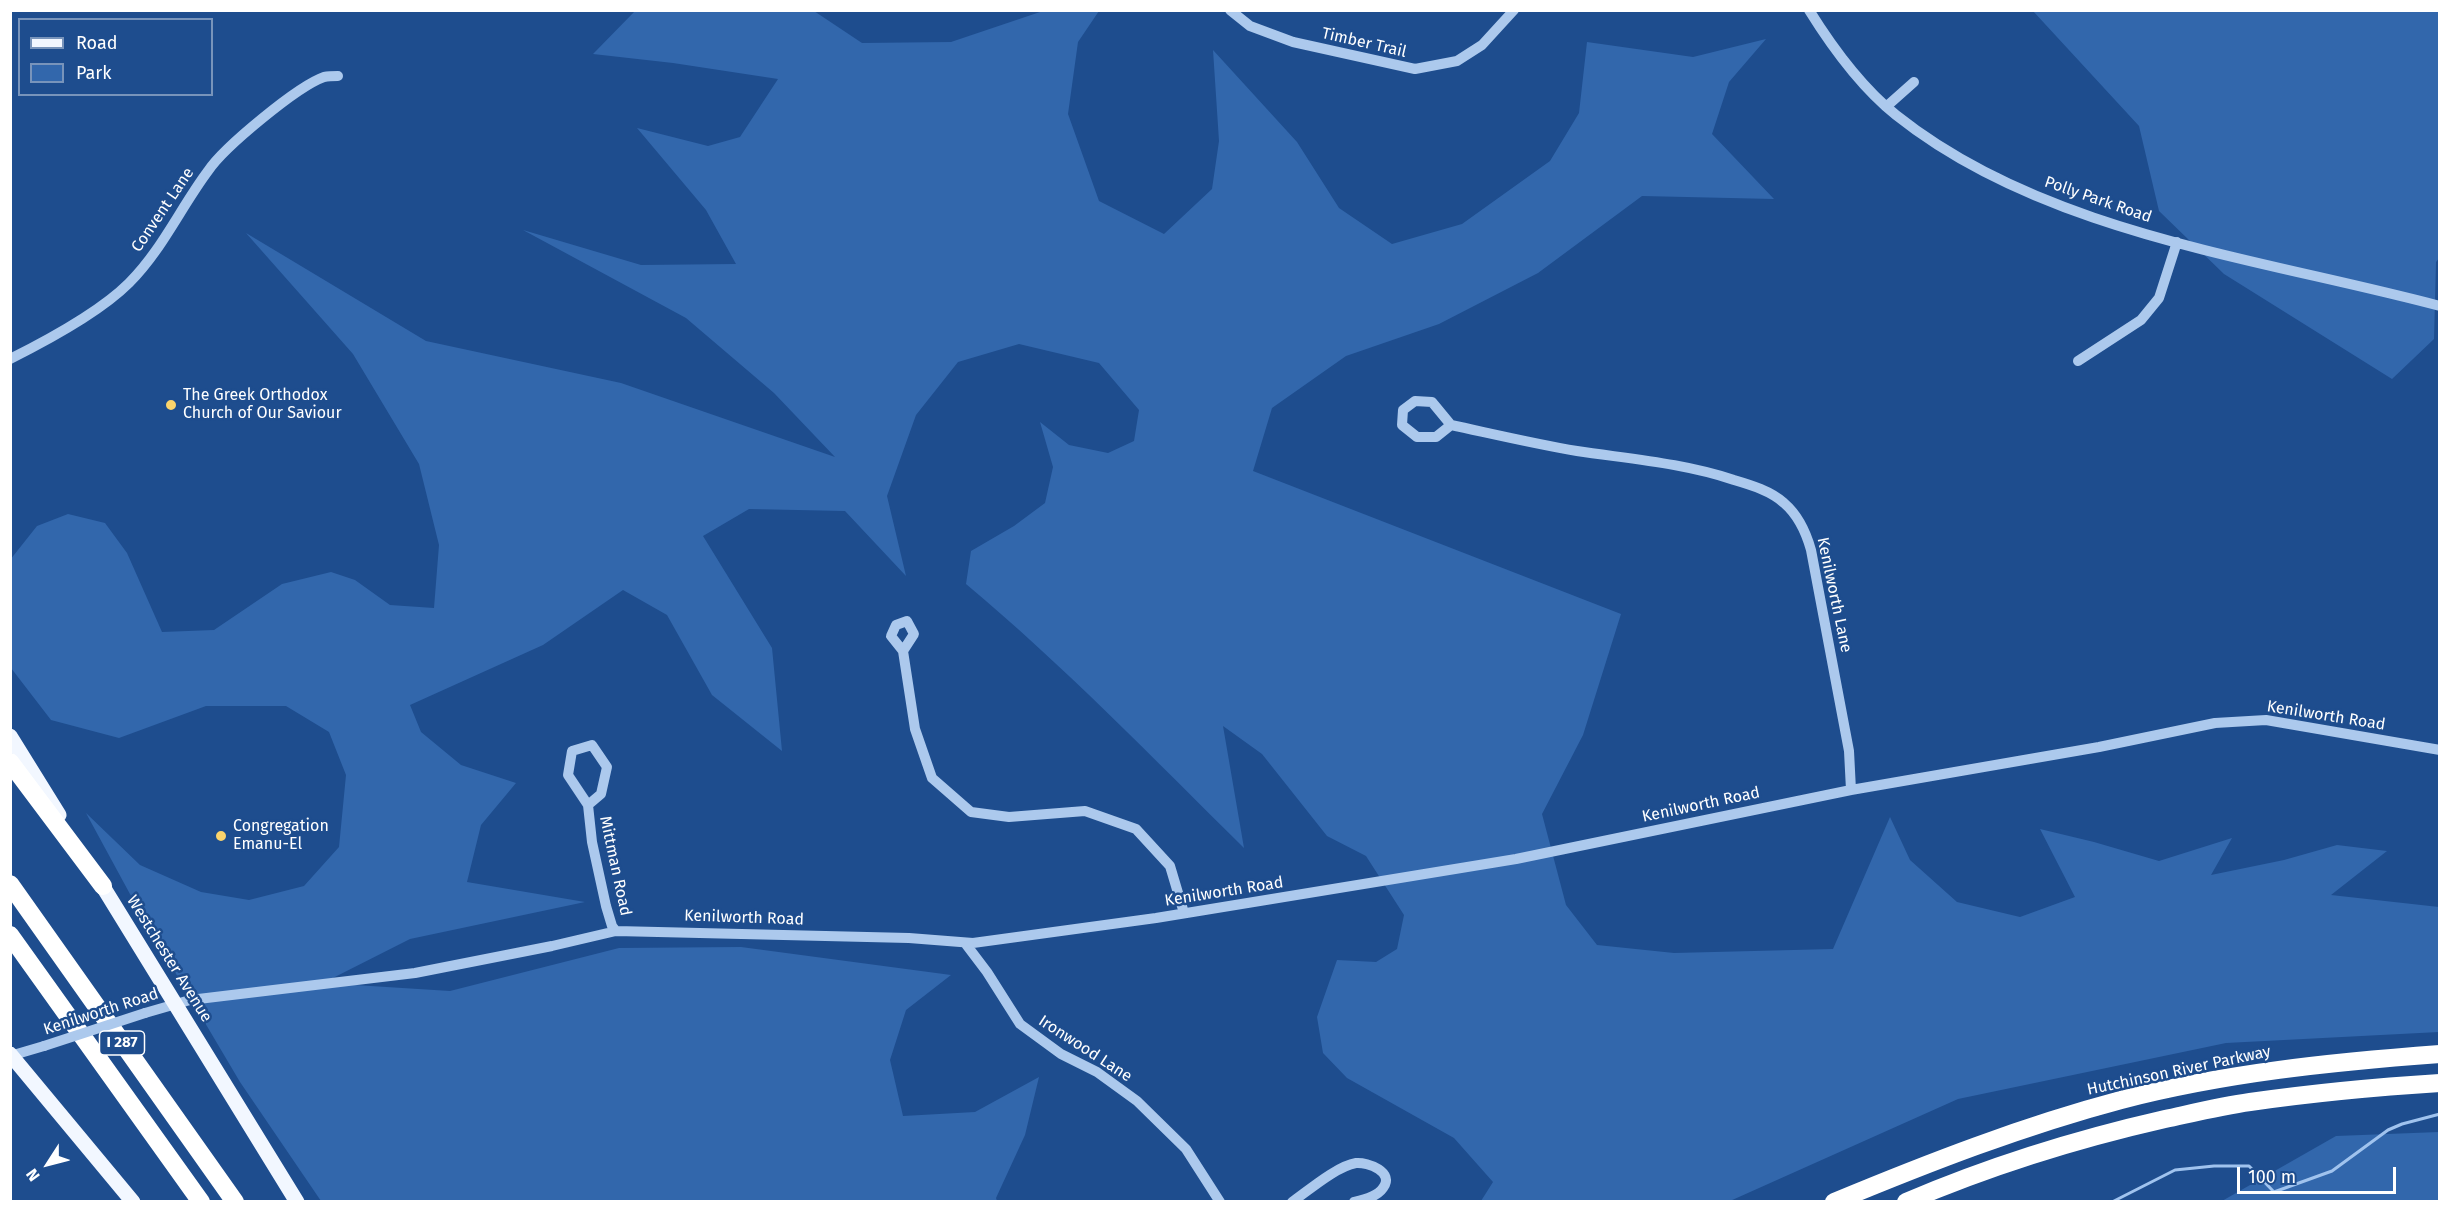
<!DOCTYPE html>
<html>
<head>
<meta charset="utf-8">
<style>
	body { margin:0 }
	#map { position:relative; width:2450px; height:1212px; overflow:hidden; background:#1e4d8e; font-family:"Fira Sans",sans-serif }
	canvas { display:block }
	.frame { position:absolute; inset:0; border:12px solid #fff; pointer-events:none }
	.legend { position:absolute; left:18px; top:18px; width:195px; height:78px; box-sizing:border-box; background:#1e4d8e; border:2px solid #7894bb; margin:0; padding:8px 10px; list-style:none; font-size:18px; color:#fff }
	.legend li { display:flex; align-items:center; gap:12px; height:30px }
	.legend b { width:30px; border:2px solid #7894bb }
	.north { position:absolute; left:18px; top:1134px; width:60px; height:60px; -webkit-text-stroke:4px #1e4d8e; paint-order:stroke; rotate:234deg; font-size:16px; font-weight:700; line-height:24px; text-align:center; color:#fff }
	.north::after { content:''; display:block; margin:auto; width:21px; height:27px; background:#fff; clip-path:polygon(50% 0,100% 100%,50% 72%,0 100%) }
	.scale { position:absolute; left:2237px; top:1167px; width:159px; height:27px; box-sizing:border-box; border:3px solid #fff; border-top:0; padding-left:8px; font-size:18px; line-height:21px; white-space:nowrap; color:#fff; -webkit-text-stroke:4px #1e4d8e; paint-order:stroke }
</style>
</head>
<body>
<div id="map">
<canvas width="2450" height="1212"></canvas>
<div class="frame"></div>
<ul class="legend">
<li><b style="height:8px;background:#f2f7ff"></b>Road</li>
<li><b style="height:16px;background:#3267ac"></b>Park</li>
</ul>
<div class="north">N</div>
<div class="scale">100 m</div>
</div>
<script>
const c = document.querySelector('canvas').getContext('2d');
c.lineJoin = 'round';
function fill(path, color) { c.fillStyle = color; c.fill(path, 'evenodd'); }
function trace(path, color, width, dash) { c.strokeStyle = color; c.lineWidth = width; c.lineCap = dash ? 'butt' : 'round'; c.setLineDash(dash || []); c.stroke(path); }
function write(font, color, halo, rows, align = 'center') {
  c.font = font + ' "Fira Sans",sans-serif'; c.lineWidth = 5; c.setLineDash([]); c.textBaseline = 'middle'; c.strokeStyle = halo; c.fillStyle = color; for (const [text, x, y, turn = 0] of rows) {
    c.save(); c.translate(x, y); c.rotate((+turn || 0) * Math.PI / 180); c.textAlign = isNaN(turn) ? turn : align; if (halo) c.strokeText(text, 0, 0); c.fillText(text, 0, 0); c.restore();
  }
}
fill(new Path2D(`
	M635,11H814L862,43L951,42L1043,11H1099L1078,42L1068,114L1099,201L1164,234L1212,189L1219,141L1213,50L1297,142L1339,208L1392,244L1462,224L1550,161L1579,113L1587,42L1693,57L1766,39L1729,82L1712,134L1774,199L1642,196L1538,273L1439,324L1346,356L1272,408L1253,471L1621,614L1583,735L1542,814L1566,905L1597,945L1674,953L1833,949L1890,817L1910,860L1957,902L2020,917L2075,897L2040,829L2094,842L2159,861L2232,838L2211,875L2284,860L2337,845L2387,851L2331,895L2439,907V1032L2226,1043L1958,1099L1730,1201H1481L1493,1182L1454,1138L1347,1078L1323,1053L1317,1017L1337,960L1376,962L1397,949L1404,915L1366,856L1327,836L1262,754L1223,726L1244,848C1153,758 1064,666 966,584L971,551L1014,526L1045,503L1053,467L1040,422L1069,445L1108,453L1134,441L1139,410L1099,363L1019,344L958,362L916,415L887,496L906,576L845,511L749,509L703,536L772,648L782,751L712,695L667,615L623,590L543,645L410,705L421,732L461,765L516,783L481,825L467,882L585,902L410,939L323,983L450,991L619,948L741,947L951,975L906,1010L890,1060L903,1116L975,1112L1039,1077L1025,1135L996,1198L997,1201H321L240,1082L143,918L86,813L140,865L201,892L249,900L304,886L339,847L346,775L329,732L286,706H206L119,738L51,720L11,668L10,560L37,526L68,514L105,523L127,553L162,632L214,630L282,584L331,572L355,580L390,605L434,608L439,545L419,464L353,354L246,233L426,341L621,383L835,457L774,393L686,318L523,230L641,265L736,264L706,210L637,128L708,146L740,137L778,79L673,63L593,54Z
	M2033,11H2439L2440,257L2436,262L2434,339L2392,379L2224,274L2159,211L2139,126Z
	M2439,1132V1201H2222L2336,1136Z`), '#3267ac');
trace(new Path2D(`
	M2112,1202L2175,1170L2214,1166H2249L2274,1192L2332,1171L2388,1130L2402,1124L2440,1114`), '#a0c3ee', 3);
trace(new Path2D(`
	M1230,10L1250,26L1293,42L1415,69L1457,61L1482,45L1514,10
	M1809,10C1832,47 1861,87 1896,115C2045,234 2260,258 2440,306
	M1887,106L1914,82
	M10,359C48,340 100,312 129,283C162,250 181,207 208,171C224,147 298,86 324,77C329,76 333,76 338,76
	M2078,361L2141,320L2159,298L2177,242
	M1451,425L1432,402L1415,401L1403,410L1402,425L1417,437H1436L1451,425C1493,434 1535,444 1577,451C1630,459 1683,463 1734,480C1751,485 1771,491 1784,503C1798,515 1806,532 1811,550L1849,751L1851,790
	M903,651L914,634L907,621L896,625L891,636L903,651L915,729L932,778L971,812L1009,817L1085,811L1136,829L1170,866L1184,913
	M588,805L601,794L607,767L592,745L572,751L568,775L588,805L592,842L606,906L612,926L616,931
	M965,943L987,972L1020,1024L1061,1054L1097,1072L1137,1101L1186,1149L1220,1202
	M145,1013L190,1000L415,973L552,946L616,931L909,938L973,943L1156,918L1516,859L1851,790L2099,747L2215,723L2266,720L2440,750
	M10,1056L44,1046
	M1292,1202C1309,1190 1337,1166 1356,1163C1368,1162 1395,1172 1383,1188C1377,1197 1363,1200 1354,1202`), '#acc9ed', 10);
trace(new Path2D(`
	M10,736L59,815
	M97,877L297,1202
	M10,1054L133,1202`), '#f2f7ff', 15);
trace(new Path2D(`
	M10,762L103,886
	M10,884L235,1202
	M10,935L201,1202
	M1834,1202C1928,1163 2023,1126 2121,1100C2225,1073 2332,1062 2440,1054
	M1906,1202C1990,1166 2077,1139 2165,1119C2193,1113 2222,1106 2250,1102C2313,1093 2376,1087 2440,1083`), '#fff', 18);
trace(new Path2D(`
	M44,1046L145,1013`), '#acc9ed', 10);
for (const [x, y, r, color] of [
	[171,405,6,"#fbd46c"],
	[221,836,6,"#fbd46c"]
]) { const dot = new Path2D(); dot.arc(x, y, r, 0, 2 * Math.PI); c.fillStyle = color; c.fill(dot); trace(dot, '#1e4d8e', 2); }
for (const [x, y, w] of [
	[122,1043,45]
]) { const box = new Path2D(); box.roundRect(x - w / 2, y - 12, w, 24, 4.5); c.fillStyle = '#1e4d8e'; c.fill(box); trace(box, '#fff', 1.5); }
write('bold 15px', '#fff', null, [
	["I 287",122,1043]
]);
write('16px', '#fff', '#1e4d8e', [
	["Timber Trail",1364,43,13],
	["Polly Park Road",2098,200,19],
	["Convent Lane",163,210,-56],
	["Kenilworth Lane",1834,595,78],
	["Kenilworth Road",2326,716,9],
	["Kenilworth Road",1701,805,-12],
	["Mittman Road",615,866,78],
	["Kenilworth Road",1224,892,-9],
	["Kenilworth Road",744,918,2],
	["Westchester Avenue",169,959,58],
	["Kenilworth Road",101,1012,-18],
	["Ironwood Lane",1085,1049,33],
	["Hutchinson River Parkway",2179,1071,-12]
]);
write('16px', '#fff', '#1e4d8e', [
	["The Greek Orthodox",183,396],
	["Church of Our Saviour",183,414],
	["Congregation",233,827],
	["Emanu-El",233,845]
], 'left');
</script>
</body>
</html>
